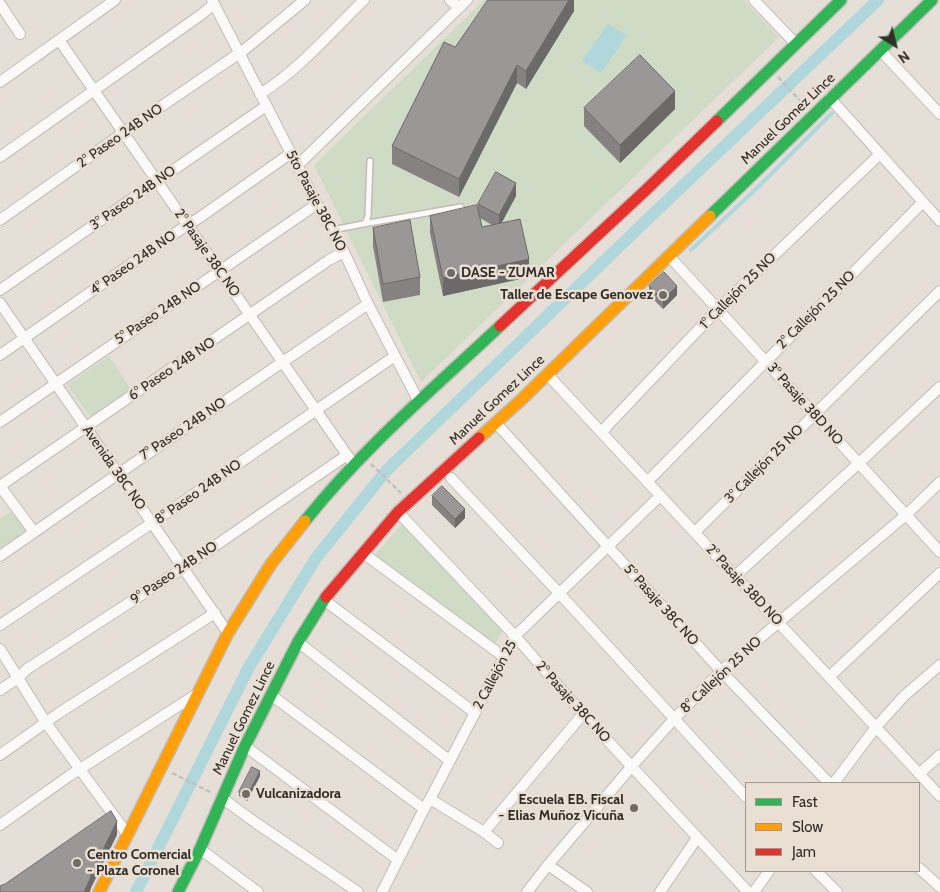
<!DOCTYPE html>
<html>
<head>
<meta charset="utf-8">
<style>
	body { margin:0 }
	#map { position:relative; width:940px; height:892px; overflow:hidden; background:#e5dfd8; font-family:Cabin,sans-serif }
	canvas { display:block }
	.legend { position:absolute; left:745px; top:782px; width:175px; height:90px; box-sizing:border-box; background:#eadfd3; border:1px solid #a0988f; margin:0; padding:6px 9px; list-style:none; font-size:15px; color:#312d29 }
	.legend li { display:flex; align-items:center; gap:10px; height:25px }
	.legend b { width:25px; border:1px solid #a0988f }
	.north { position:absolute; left:870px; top:20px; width:50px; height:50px; -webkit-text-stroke:4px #eadfd3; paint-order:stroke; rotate:144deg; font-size:14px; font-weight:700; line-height:20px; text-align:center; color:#312d29 }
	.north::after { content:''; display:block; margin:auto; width:18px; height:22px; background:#312d29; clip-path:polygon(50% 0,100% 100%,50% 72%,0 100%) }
</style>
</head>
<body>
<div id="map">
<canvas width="940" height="892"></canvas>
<ul class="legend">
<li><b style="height:6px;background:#30b455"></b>Fast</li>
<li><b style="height:6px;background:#ff9f0a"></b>Slow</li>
<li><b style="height:6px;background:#e5322d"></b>Jam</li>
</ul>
<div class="north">N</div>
</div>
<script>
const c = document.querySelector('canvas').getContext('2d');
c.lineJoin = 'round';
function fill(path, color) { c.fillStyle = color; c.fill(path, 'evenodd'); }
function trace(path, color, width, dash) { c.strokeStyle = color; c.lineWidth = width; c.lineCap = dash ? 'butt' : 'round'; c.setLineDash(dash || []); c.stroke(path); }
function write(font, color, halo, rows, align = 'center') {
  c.font = font + ' Cabin,sans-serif'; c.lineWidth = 5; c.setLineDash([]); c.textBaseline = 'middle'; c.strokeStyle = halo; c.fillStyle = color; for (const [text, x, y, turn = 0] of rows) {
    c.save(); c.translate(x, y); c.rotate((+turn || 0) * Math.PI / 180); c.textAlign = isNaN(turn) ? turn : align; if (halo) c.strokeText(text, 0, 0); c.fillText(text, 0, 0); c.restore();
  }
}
fill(new Path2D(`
	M484,0H743L779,37L421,382L314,165Z
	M109,356L132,391L92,419L67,385Z
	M13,510L28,531L0,551V519Z
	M402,524L504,628L495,645L374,556Z`), '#d0dbc5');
fill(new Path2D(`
	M608,24L627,35L601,73L582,61Z`), '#b0d7dc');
trace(new Path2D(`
	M691,250L756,189L832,113`), '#b0d7dc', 4);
trace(new Path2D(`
	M136,892L249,667L316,558L386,471L650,217L878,0`), '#b0d7dc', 12);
const lane = new Path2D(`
	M363,224L461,207
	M332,230L363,224L366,222L368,216L370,161`);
const street = new Path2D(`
	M212,0L317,204L344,252L368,304L419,402
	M450,0L459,8
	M754,0L796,44
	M0,4L20,34
	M59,40L354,465
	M880,50L940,114
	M0,82L115,0
	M260,94C300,69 331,32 364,0
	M830,98L940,221
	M0,157L202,14L214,4
	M297,166L467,0
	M0,220L137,123L244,50L305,0
	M669,256L940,552
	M0,290L266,106
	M0,303L228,633
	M0,355L187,225L199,218L291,153
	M547,374L940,796
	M0,422L317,204
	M496,423L721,671L829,783
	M602,433L607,426L718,309L880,154
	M451,478L559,593L746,797
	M647,482L923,202
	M0,486L329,260L344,252
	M0,486L34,532
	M398,512L515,636L583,714L748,892
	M695,532L940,291
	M363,553L504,657
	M0,556L118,474L368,304
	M735,576L859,463L940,387
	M324,600L475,713
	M0,625L152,523L395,356
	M298,642L450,761
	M0,649L46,723L128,835
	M829,677L940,573
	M0,690L18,678L27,669L183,568L347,455
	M271,695L424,809
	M245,746L398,860
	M0,755L59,713L215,613
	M919,774L940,755
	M834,783L876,727L904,696L940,665
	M222,798L256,823L358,892
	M430,799L484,832L498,843
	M0,825L69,776L197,694
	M484,832L583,714
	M200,849L258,892
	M548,865L587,892
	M919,868L940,887
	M816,871L837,892
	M382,892L424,809L430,799L515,636L660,496
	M527,892L548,865L632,766L674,719L721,671L906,515L940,482
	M660,892L697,838
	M754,892L769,871`);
const fast = new Path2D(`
	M717,121L841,0
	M710,216L932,0
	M305,521C362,449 433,389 500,326
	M178,892L200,849L245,746L298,642L326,597`);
const slow = new Path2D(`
	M479,438L520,401L710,216
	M99,892L228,633L271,564L305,521`);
const jam = new Path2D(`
	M500,326L647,189L717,121
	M326,597L398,512L479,438`);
trace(lane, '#c1bcb7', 8);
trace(street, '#c1bcb7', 12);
trace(fast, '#c1bcb7', 14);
trace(slow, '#c1bcb7', 14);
trace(jam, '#c1bcb7', 14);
trace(new Path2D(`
	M778,77L805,106
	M371,464L401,493
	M172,773L212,793`), '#c3c1c0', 2.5, [5, 2.5]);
trace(lane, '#fbfaf9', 5);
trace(street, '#fbfaf9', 10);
trace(fast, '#30b455', 11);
trace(slow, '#ff9f0a', 11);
trace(jam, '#e5322d', 11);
fill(new Path2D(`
	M574,0V11L526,89L517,83L459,197L392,164V146L455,47Z
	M584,108L675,109L620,163L584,126Z
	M516,196L501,223L529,277L443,296L430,233V216L478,208V204ZM480,218L492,225L482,227Z
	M373,228L420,277V295L383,302L373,246Z
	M649,286L677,295L663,309L649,295Z
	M432,496L465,518L455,528L432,505Z
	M260,776L247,801L239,796V792Z`), '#858281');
fill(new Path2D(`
	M569,0H574V11L526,89V71Z
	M517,65V83L459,197V179Z
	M675,91V109L620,163V145Z
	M516,183V196L499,228V215Z
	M529,259V277L443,296V278Z
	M677,286V295L663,309V300Z
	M465,509V518L455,528V519Z
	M260,771V776L247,801V796Z
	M117,821V835L91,888L90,892H84L91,874Z`), '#6c6a69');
const building = new Path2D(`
	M488,0H569L526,71L517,65L459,179L392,146L444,42L455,47Z
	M640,55L675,91L620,145L584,108Z
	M496,172L516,183L499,215L478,204Z
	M477,205L482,227L520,219L529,259L443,278L430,216Z
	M410,220L420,277L383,284L373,228Z
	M664,272L677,286L663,300L649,286Z
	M442,486L465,509L455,519L432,496Z
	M252,767L260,771L247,796L239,792Z
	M111,811L117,821L91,874L90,879L84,892H0V886L5,884Z`);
fill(building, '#9b9796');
trace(building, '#6c6a69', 1);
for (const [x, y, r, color] of [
	[451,273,5,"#706b66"],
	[663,295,5,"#706b66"],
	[246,794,5,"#706b66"],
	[634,808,5,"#706b66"],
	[77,863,5,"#706b66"]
]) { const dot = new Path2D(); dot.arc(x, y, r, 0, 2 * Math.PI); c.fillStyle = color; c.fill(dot); trace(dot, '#eadfd3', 2); }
write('14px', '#312d29', '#eadfd3', [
	["Manuel Gomez Lince",788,119,-44],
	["2° Paseo 24B NO",120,136,-35],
	["3° Paseo 24B NO",133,198,-35],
	["5to Pasaje 38C NO",316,201,62],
	["2° Pasaje 38C NO",207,253,55],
	["4° Paseo 24B NO",133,263,-35],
	["1° Callejón 25 NO",738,291,-45],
	["2° Callejón 25 NO",816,310,-45],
	["5° Paseo 24B NO",158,313,-34],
	["6° Paseo 24B NO",172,369,-34],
	["Manuel Gomez Lince",497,400,-43],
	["3° Pasaje 38D NO",805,404,48],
	["7° Paseo 24B NO",183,429,-34],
	["3° Callejón 25 NO",764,464,-45],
	["Avenida 38C NO",114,468,55],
	["8° Paseo 24B NO",198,492,-35],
	["9° Paseo 24B NO",174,573,-34],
	["2° Pasaje 38D NO",744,585,47],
	["5° Pasaje 38C NO",661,605,48],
	["2 Callejón 25",495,675,-62],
	["8° Callejón 25 NO",721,675,-43],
	["2° Pasaje 38C NO",573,702,48],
	["Manuel Gomez Lince",244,718,-64]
]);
write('bold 14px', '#312d29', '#eadfd3', [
	["DASE - ZUMAR",461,273],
	["Taller de Escape Genovez",653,295,"right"],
	["Vulcanizadora",256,794],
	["Escuela EB. Fiscal",624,800,"right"],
	["- Elias Muñoz Vicuña",624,816,"right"],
	["Centro Comercial",87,855],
	["- Plaza Coronel",87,871]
], 'left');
</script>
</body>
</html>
